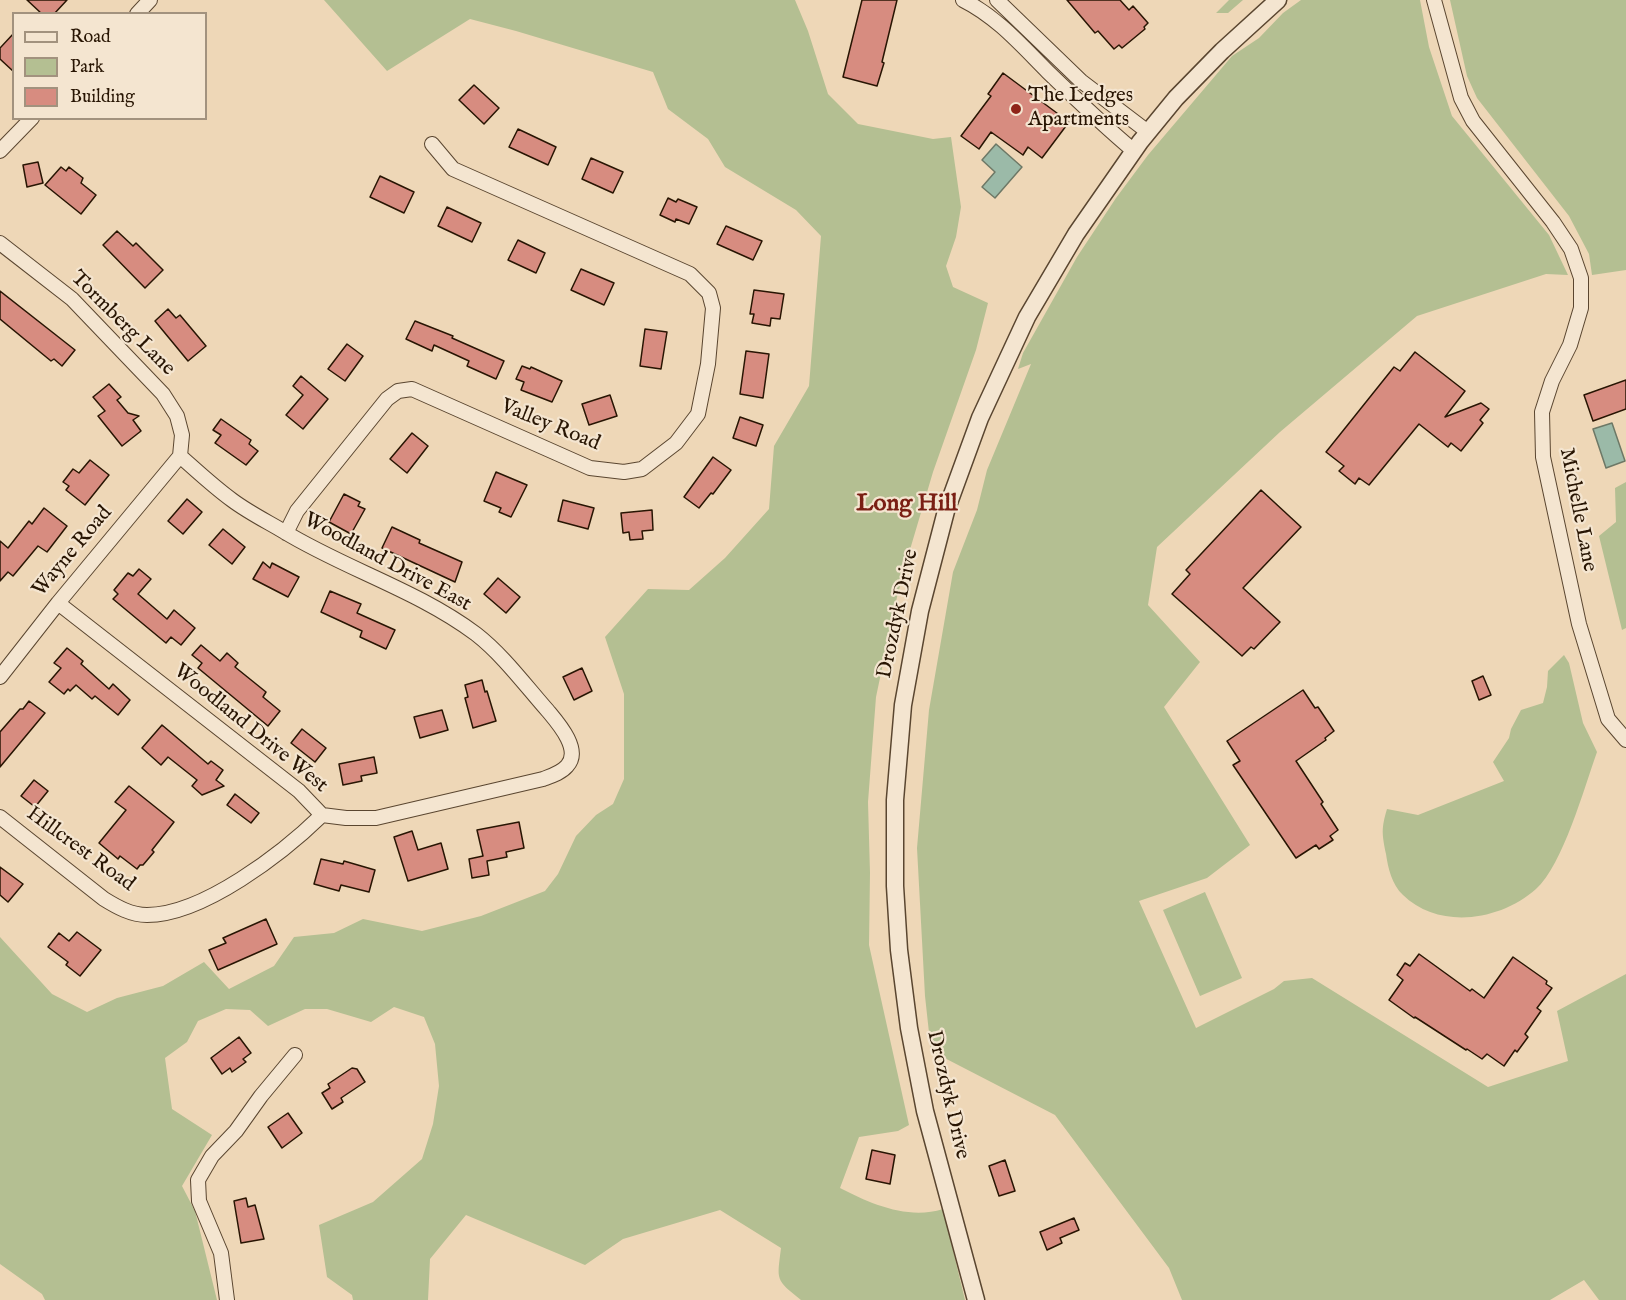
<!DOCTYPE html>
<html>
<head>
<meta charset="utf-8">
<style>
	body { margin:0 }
	#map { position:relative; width:1626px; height:1300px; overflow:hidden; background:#eed7b7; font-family:"IM FELL English",serif }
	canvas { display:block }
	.legend { position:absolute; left:12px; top:12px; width:195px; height:108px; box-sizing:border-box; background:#f4e5d0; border:2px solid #a2927e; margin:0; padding:8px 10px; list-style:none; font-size:18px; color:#281503 }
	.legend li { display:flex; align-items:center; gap:12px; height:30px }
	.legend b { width:30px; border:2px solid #a2927e }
</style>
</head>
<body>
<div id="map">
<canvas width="1626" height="1300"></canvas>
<ul class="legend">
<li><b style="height:8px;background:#f4e5d0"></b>Road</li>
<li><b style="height:16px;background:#b4bf92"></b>Park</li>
<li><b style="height:16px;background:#d78c80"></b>Building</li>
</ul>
</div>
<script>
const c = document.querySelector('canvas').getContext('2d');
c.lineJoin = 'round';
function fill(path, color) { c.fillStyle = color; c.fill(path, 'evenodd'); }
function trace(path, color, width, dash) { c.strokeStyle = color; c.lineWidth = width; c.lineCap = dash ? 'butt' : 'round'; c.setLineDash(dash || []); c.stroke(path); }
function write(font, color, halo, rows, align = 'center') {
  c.font = font + ' "IM FELL English",serif'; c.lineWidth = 4.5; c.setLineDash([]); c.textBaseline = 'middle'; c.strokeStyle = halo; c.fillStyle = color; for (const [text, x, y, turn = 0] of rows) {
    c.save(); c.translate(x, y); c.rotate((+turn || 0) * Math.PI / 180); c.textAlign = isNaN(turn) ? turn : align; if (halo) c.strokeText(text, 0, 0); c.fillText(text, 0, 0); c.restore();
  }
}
fill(new Path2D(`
	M324,0H795L808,31L828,94L858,124L933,139L951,137L961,207L956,237L946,266L953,287L988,303L976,350L933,472L909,553L897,597L876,697L868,802L870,873L869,945L909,1125L898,1131L859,1137L840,1188C871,1204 908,1220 943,1209L965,1300H801C775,1279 777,1281 781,1248L720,1210L623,1239L585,1265L466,1215L430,1259L428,1300H353L352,1295L327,1277L319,1225L373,1202L422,1159L433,1124L439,1086L435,1044L424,1017L394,1007L371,1022L327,1009H305L268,1026L250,1010L226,1009L198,1021L187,1042L165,1058L172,1109L212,1135L182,1186L195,1211L217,1300H45L42,1294L0,1264V937L52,994L87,1012L117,998L163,986L204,962L229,989L274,966L294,937L334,933L363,919L422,931L481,916L545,891L558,874L576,836L596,815L613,804L624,779V694L605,637L648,589L689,590L725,558L769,509L774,446L809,386L821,236L796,210L725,167L708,139L668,109L653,72L516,31L470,19L387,71Z
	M1229,0H1243L1228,13H1216Z
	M1301,0H1420L1429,47L1452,116L1549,235L1568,275L1546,274L1417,316L1280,432L1157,547L1148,605L1200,662L1164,707L1250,845L1207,878L1139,901L1196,1028L1274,989L1284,981L1312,978L1488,1087L1568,1061L1557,1011L1626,974V1300H1599L1584,1280L1550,1300H1182L1169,1268L1055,1115L931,1051L925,996L917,848L929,710L953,572L977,510L987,470L1031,364L1018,369L1023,353L1077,257L1116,198L1148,155L1232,56L1259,38L1283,13Z
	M1450,0H1626V270L1592,275L1589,254L1569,216L1477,98L1467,76Z
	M1626,482V628L1622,630L1599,536L1616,522L1615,488Z
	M1564,655L1569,663L1583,723L1597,752C1584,788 1563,865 1536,889C1500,921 1439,930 1403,895C1392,885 1388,868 1386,854C1382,834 1381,829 1387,809L1418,815L1504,781L1493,762L1509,738L1511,729L1521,710L1543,703L1547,687L1548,671Z
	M1205,892L1242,978L1200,996L1163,910Z`), '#b4bf92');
const water = new Path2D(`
	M996,144L1022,167L995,198L982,187L995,172L982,160Z
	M1612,423L1625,461L1606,468L1593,429Z`);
fill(water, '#9bbaa8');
trace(water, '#6d7866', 1.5);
const building = new Path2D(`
	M27,0H67L54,14H42Z
	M862,0H897L882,62L884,63L877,86L843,77Z
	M1067,0H1120L1129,10L1133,6L1148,23L1144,27L1145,29L1122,48L1119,45L1114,49L1098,31L1095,33Z
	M14,33V72L0,59V48Z
	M1003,73L1069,122L1042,158L1028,147L1023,155L991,132L979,149L961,136L991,96L988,94Z
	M474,85L499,108L484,124L459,100Z
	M518,129L556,147L548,165L509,147Z
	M591,158L623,172L613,193L582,179Z
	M38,162L43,183L27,187L23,165Z
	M61,167L66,171L69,167L83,178L81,183L96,195L81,214L45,185Z
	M380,176L414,192L404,213L370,197Z
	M668,198L676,202L678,199L697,207L689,224L676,219L675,222L660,215Z
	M447,207L481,223L472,242L438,226Z
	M726,226L762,241L753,260L717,244Z
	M117,231L133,246L136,243L163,270L145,288L103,245Z
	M518,240L545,253L536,273L508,260Z
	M581,269L614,283L604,305L571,290Z
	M754,290L784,294L780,319L771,318L770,326L752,323L754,314H750Z
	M0,291L75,350L62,366L54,359L51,361L0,319Z
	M168,309L176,318L180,315L206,346L188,361L155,321Z
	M415,321L453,336L452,338L504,361L496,379L467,366L469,361L434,345L432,351L406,339Z
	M645,329L667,332L661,369L640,366Z
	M347,344L363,356L345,381L328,369Z
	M746,351L769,354L763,398L740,394Z
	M1415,352L1465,391L1445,417L1481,403L1489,409L1480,420L1483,423L1461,451L1451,443L1448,447L1419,424L1369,485L1359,478L1355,484L1339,471L1344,466L1326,452L1394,367L1400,371Z
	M522,366L530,369L531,367L562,381L552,402L521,390L524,382L516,379Z
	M301,376L328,399L303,429L286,415L303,395L293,386Z
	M1626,380V409L1593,421L1584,395Z
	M109,384L121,397L117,400L128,413L139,416L133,420L141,431L122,446L98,416L105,411L93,397Z
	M610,395L617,416L589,425L582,404Z
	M740,417L763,425L756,446L733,438Z
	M221,419L251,440L249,444L258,451L246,465L215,443L221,435L213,430Z
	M412,433L428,446L407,473L390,459Z
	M713,457L731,470L713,494L711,493L699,508L684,497Z
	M90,460L109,475L85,505L66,490L69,486L63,482L73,469L79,473Z
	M496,472L527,485L511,517L499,512L501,508L484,501Z
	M1261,490L1301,527L1243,588L1280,622L1254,649L1251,647L1242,656L1172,594L1190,574L1186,570Z
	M344,494L360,502L358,506L365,509L351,534L329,522Z
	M187,499L202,512L183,534L168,521Z
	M563,500L594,508L588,529L558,521Z
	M44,508L67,526L47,552L38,546L13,576L8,572L0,581V541L8,548L29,521L32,524Z
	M652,510L653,530L642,531L643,539L630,540L629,532L623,533L621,513Z
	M392,527L420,540L419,543L462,562L455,582L382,548Z
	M223,529L245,547L232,564L209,545Z
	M263,562L270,568L272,563L299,577L288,597L253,579Z
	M139,569L151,579L138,594L167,619L174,610L195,628L181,645L171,637L166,643L113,599L118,594L114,590L128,573L133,576Z
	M498,578L520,597L506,613L484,594Z
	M330,591L361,604L357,613L395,630L386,649L360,637L362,631L321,612Z
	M201,645L220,661L227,653L238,663L235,667L266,692L263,697L280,711L268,726L198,668L202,663L192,655Z
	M67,648L83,661L81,664L109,689L113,684L130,700L118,715L95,696L92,699L76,685L70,691L68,689L64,694L49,682L61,668L54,663Z
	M582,668L592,691L574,700L563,677Z
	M1483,676L1491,695L1479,700L1472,681Z
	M482,680L485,692L487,691L496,721L473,728L465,698L468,697L465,685Z
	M1303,690L1315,708L1318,707L1334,731L1325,738L1326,740L1296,761L1323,802L1321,804L1338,830L1330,836L1333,840L1319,849L1316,845L1296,858L1233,765L1240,761L1227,741Z
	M29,701L45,713L0,767V732L20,709H23Z
	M442,710L448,730L420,738L414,717Z
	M162,725L208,764L211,761L223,770L216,780L224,786L202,795L192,786L197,780L168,757L161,765L142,748Z
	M302,729L326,748L315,762L291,743Z
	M374,757L377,773L361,776L362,781L343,785L339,764Z
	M34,780L48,791L35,807L21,796Z
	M129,786L174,822L152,850L154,852L143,865H140L137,869L120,856L118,859L99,843L126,810L115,802Z
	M235,794L259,813L251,823L227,805Z
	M519,822L524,848L506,852L507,857L487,861L489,875L472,878L469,859L483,856L477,830Z
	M412,831L418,850L441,843L448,869L408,881L394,837Z
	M321,859L343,864L344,861L375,870L369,892L341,885L339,891L314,884Z
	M0,867L23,884L8,902L0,895Z
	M266,919L277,944L218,970L209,950L226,943L223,938Z
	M77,932L101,950L80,976L66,965L68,962L48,947L59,933L69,941Z
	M1419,954L1470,991L1472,989L1484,998L1513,957L1547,981L1546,984L1552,988L1537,1008L1541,1011L1525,1034L1528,1037L1517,1052L1515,1050L1504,1066L1487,1054L1482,1059L1467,1049L1466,1050L1415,1017L1414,1018L1389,1000L1403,980L1397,975L1405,963L1410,966Z
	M239,1037L251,1053L243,1059L246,1062L232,1072L230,1068L222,1074L211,1058Z
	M352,1068L357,1069L365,1082L341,1098L343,1102L332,1109L322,1093L330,1088L328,1084Z
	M288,1113L302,1133L282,1148L268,1127Z
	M872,1150L895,1155L890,1184L866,1179Z
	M1005,1160L1015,1191L999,1196L989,1166Z
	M246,1198L248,1207L255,1205L264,1239L241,1243L234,1201Z
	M1074,1218L1079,1230L1060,1238L1062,1243L1047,1250L1040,1232Z`);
fill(building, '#d78c80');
trace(building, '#281503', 1.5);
const minor = new Path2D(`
	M963,0C997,17 1021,45 1048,72C1076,99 1104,126 1134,151
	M997,0L1081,81L1148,132
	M1434,0L1461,98L1473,121L1553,222L1571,249L1581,278V308L1570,345L1552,381L1542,412L1543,457L1579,624L1608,719L1626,740
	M137,14L150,0
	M0,151L32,118
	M0,243L72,299L163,394L177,416L182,435L180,456
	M286,533L297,511L387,399L398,391L412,389L590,468L624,472L642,469L676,443L698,414L708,364L713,308L709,293L690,274L453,169L432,144
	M58,603L299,791L322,815L346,818H376L543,779C551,776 561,773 567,766C582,750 558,723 548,711C525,685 503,655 476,634C417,590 345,569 283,531C266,521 248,512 232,500C214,487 197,471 180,456
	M0,677L58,603L180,456
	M0,817L104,899C117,907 131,915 147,915C203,915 283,853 322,815
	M227,1300L221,1253L199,1201L198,1180L212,1156L236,1131L261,1096L295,1055`);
const tertiary = new Path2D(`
	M976,1300L925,1111L909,1028L899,950L895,886V800L903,705L920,611L946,511L980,418L1027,317L1076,234L1140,142L1176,98L1222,51L1278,0`);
trace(minor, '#5a4630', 16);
trace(tertiary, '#5a4630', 19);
trace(minor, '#f4e5d0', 14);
trace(tertiary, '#f4e5d0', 16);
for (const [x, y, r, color] of [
	[1016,109,6,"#8f2418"]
]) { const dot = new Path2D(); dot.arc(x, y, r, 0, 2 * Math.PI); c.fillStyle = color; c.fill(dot); trace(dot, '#f4e5d0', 2); }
write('21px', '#281503', '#f4e5d0', [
	["The Ledges",1028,97],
	["Apartments",1028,121]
], 'left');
write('21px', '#281503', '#f4e5d0', [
	["Tormberg Lane",122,324,45],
	["Valley Road",550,426,22],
	["Michelle Lane",1577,510,79],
	["Wayne Road",73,552,-50],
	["Woodland Drive East",387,563,28],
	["Drozdyk Drive",899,614,-78],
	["Woodland Drive West",250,729,39],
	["Hillcrest Road",80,850,36],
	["Drozdyk Drive",947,1095,77]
]);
write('bold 24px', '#7a1f14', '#f4e5d0', [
	["Long Hill",907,505]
]);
</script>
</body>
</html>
